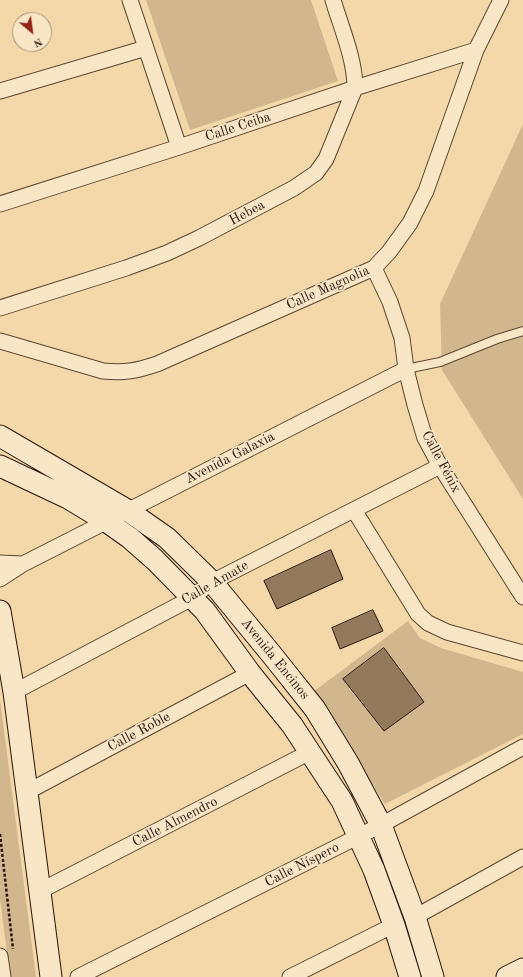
<!DOCTYPE html>
<html>
<head>
<meta charset="utf-8">
<style>
	body { margin:0 }
	#map { position:relative; width:523px; height:977px; overflow:hidden; background:#f4d8a9; font-family:"Old Standard TT",serif }
	canvas { display:block }
	.north { position:absolute; left:12px; top:12px; width:40px; height:40px; box-sizing:border-box; background:#f8e6c7; border:1px solid #a6927b; border-radius:50%; rotate:151deg; font-size:11px; font-weight:700; line-height:16px; text-align:center; color:#2b1409 }
	.north::after { content:''; display:block; margin:auto; width:14px; height:18px; background:#8f2418; clip-path:polygon(50% 0,100% 100%,50% 72%,0 100%) }
</style>
</head>
<body>
<div id="map">
<canvas width="523" height="977"></canvas>
<div class="north">N</div>
</div>
<script>
const c = document.querySelector('canvas').getContext('2d');
c.lineJoin = 'round';
function fill(path, color) { c.fillStyle = color; c.fill(path, 'evenodd'); }
function trace(path, color, width, dash) { c.strokeStyle = color; c.lineWidth = width; c.lineCap = dash ? 'butt' : 'round'; c.setLineDash(dash || []); c.stroke(path); }
function write(font, color, halo, rows, align = 'center') {
  c.font = font + ' "Old Standard TT",serif'; c.lineWidth = 3.5; c.setLineDash([]); c.textBaseline = 'middle'; c.strokeStyle = halo; c.fillStyle = color; for (const [text, x, y, turn = 0] of rows) {
    c.save(); c.translate(x, y); c.rotate((+turn || 0) * Math.PI / 180); c.textAlign = isNaN(turn) ? turn : align; if (halo) c.strokeText(text, 0, 0); c.fillText(text, 0, 0); c.restore();
  }
}
fill(new Path2D(`
	M146,0H311L338,81L190,130Z
	M523,124V499L442,370L440,304Z
	M408,621L420,638L441,648L523,672V734L385,804L313,692Z
	M0,700L36,977H10L0,899Z`), '#d2b78e');
const building = new Path2D(`
	M331,550L343,579L277,609L264,581Z
	M373,610L383,631L340,649L332,628Z
	M384,648L424,702L384,731L343,679Z`);
fill(building, '#947a5c');
trace(building, '#2b1409', 1);
const lane = new Path2D(`
	M406,369L440,362L497,339L523,331`);
const street = new Path2D(`
	M130,0L179,147
	M0,91L146,48
	M0,204L179,147L355,88L476,50
	M374,268L390,302L402,338L406,369L415,405L425,438L440,466L523,597
	M0,308L126,268L167,253L199,238L294,188L316,173L326,159L355,88C355,59 341,27 333,0
	M0,341L103,371C125,373 136,371 157,364L374,268L389,252L410,223L426,191L476,50L501,0
	M354,510L418,614L428,623L447,632L523,653
	M0,563L23,564
	M0,579L23,564L406,369
	M14,692L192,598L212,582L440,466
	M27,792L250,673
	M40,891L310,752
	M415,917L523,857
	M0,956L3,977
	M78,977L381,825L523,747
	M290,977L394,925`);
const secondary = new Path2D(`
	M0,436L127,510L167,538L212,582L272,655L315,709L348,763L381,825L415,917L433,977
	M0,466L68,498L106,521L130,538L155,560L205,611L250,673L292,725L342,801L374,870L394,925L410,977
	M0,611L14,692L51,977
	M507,977L523,969`);
trace(lane, '#5d4531', 10);
trace(street, '#5d4531', 17);
trace(secondary, '#2b1409', 23);
trace(new Path2D(`
	M0,834L13,949`), '#2b1409', 2.5, [3, 2]);
trace(lane, '#f8e6c7', 8);
trace(street, '#f8e6c7', 15);
trace(secondary, '#f8e6c7', 21);
write('14px', '#2b1409', '#f8e6c7', [
	["Calle Ceiba",238,127,-18],
	["Hebea",247,213,-28],
	["Calle Magnolia",328,288,-24],
	["Avenida Galaxia",230,458,-27],
	["Calle Fénix",441,462,62],
	["Calle Amate",215,583,-30],
	["Avenida Encinos",275,659,51],
	["Calle Roble",139,732,-28],
	["Calle Almendro",175,822,-27],
	["Calle Níspero",302,865,-27]
]);
</script>
</body>
</html>
